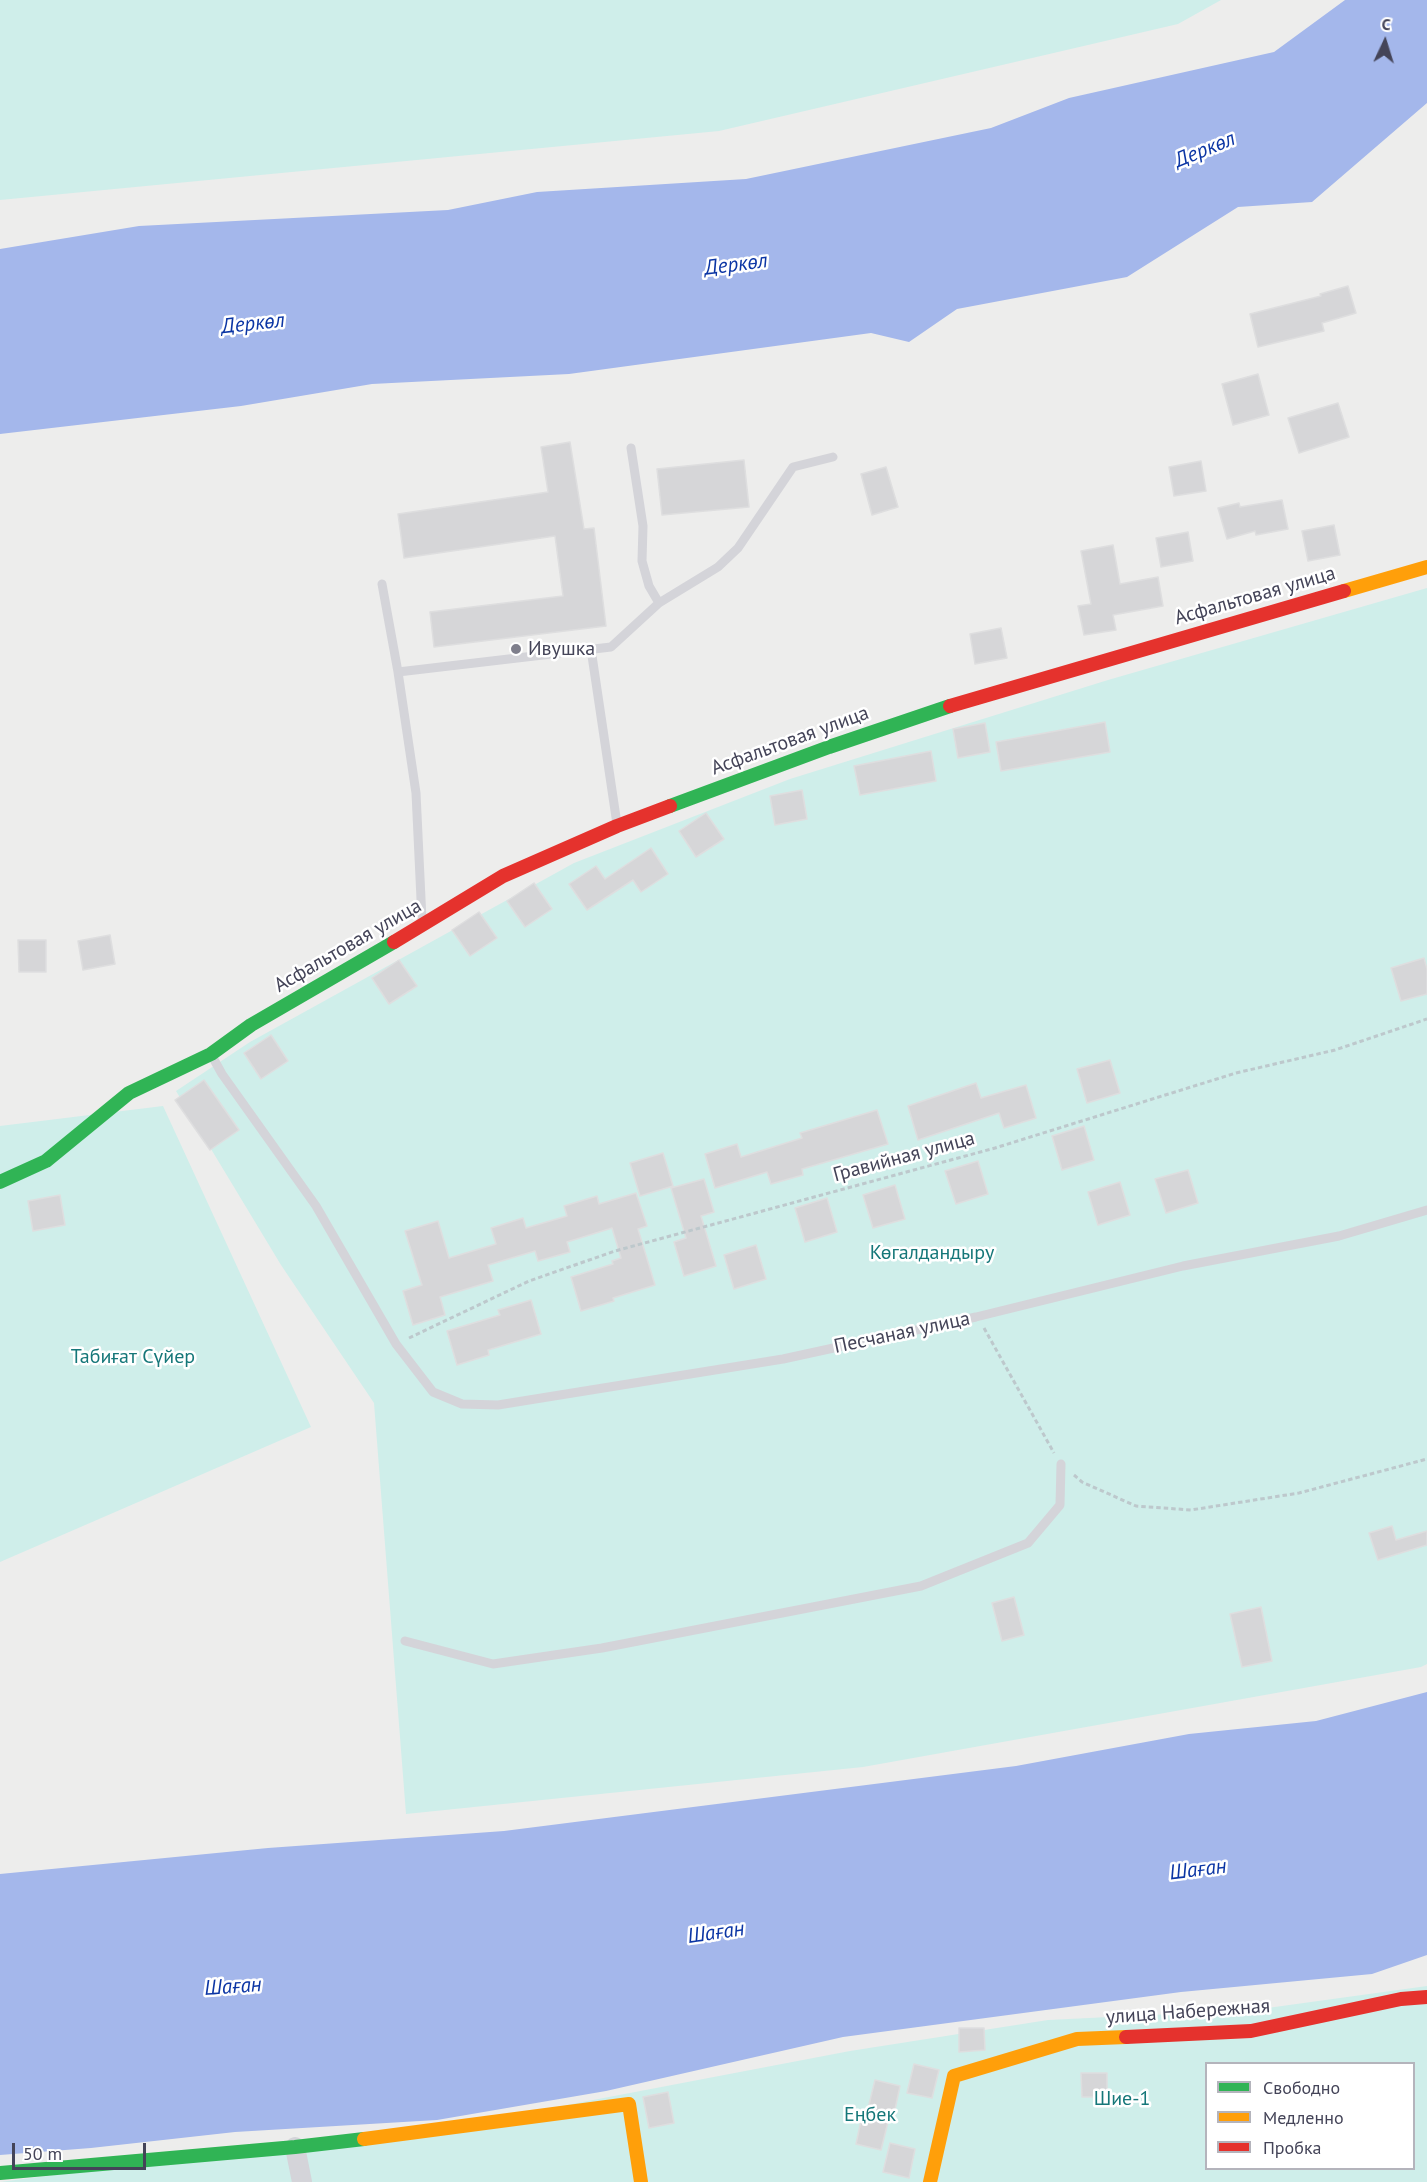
<!DOCTYPE html>
<html>
<head>
<meta charset="utf-8">
<style>
	body { margin:0 }
	#map { position:relative; width:1427px; height:2182px; overflow:hidden; background:#ededec; font-family:"PT Sans",sans-serif }
	canvas { display:block }
	.legend { position:absolute; left:1205px; top:2062px; width:210px; height:108px; box-sizing:border-box; background:#fff; border:2px solid #b4b4bc; margin:0; padding:8px 10px; list-style:none; font-size:18px; color:#444458 }
	.legend li { display:flex; align-items:center; gap:12px; height:30px }
	.legend b { width:30px; border:2px solid #b4b4bc }
	.north { position:absolute; left:1355px; top:12px; width:60px; height:60px; -webkit-text-stroke:4px #fff; paint-order:stroke; rotate:4deg; font-size:16px; font-weight:700; line-height:24px; text-align:center; color:#444458 }
	.north::after { content:''; display:block; margin:auto; width:21px; height:27px; background:#444458; clip-path:polygon(50% 0,100% 100%,50% 72%,0 100%) }
	.scale { position:absolute; left:12px; top:2143px; width:134px; height:27px; box-sizing:border-box; border:3px solid #444458; border-top:0; padding-left:8px; font-size:18px; line-height:21px; white-space:nowrap; color:#444458; -webkit-text-stroke:4px #fff; paint-order:stroke }
</style>
</head>
<body>
<div id="map">
<canvas width="1427" height="2182"></canvas>
<ul class="legend">
<li><b style="height:8px;background:#30b455"></b>Свободно</li>
<li><b style="height:8px;background:#ff9f0a"></b>Медленно</li>
<li><b style="height:8px;background:#e5322d"></b>Пробка</li>
</ul>
<div class="north">С</div>
<div class="scale">50 m</div>
</div>
<script>
const c = document.querySelector('canvas').getContext('2d');
c.lineJoin = 'round';
function fill(path, color) { c.fillStyle = color; c.fill(path, 'evenodd'); }
function trace(path, color, width, dash) { c.strokeStyle = color; c.lineWidth = width; c.lineCap = dash ? 'butt' : 'round'; c.setLineDash(dash || []); c.stroke(path); }
function write(font, color, halo, rows, align = 'center') {
  c.font = font + ' "PT Sans",sans-serif'; c.lineWidth = 5; c.setLineDash([]); c.textBaseline = 'middle'; c.strokeStyle = halo; c.fillStyle = color; for (const [text, x, y, turn = 0] of rows) {
    c.save(); c.translate(x, y); c.rotate((+turn || 0) * Math.PI / 180); c.textAlign = isNaN(turn) ? turn : align; if (halo) c.strokeText(text, 0, 0); c.fillText(text, 0, 0); c.restore();
  }
}
fill(new Path2D(`
	M0,0H1221L1178,24L719,131L0,200Z
	M1427,588V1664L1421,1667L863,1767L406,1814L374,1403L281,1265L176,1091L250,1042L574,863L790,779L1108,680Z
	M163,1106L311,1427L0,1562V1126Z
	M1427,1986V2182H0L504,2117L850,2051L1048,2020L1253,2010ZM1206,2064H1414V2168H1206Z`), '#cfeeea');
fill(new Path2D(`
	M1345,0H1427V103L1312,202L1238,207L1127,277L957,309L909,342L871,333L569,374L372,384L241,406L0,434V249L139,226L448,210L537,192L746,179L991,128L1069,98L1274,52Z
	M1427,1692V1955L1372,1974L1181,1992L843,2037L606,2091L437,2120L235,2132L91,2148L0,2155V1874L268,1848L504,1831L764,1798L1016,1766L1189,1734L1316,1721Z`), '#a4b7eb');
const building = new Path2D(`
	M1348,286L1356,313L1322,323L1324,331L1258,347L1250,314L1321,296L1320,294Z
	M1258,374L1269,415L1233,425L1222,384Z
	M1338,403L1349,437L1299,453L1288,418Z
	M570,442L584,529L594,528L606,626L434,647L430,612L563,596L555,536L404,558L398,514L548,492L541,447Z
	M744,460L749,507L662,515L657,469Z
	M1201,461L1206,491L1174,496L1169,467Z
	M886,467L898,507L872,515L861,474Z
	M1282,500L1288,529L1256,535L1255,531L1227,539L1218,508L1239,503L1240,507Z
	M1334,525L1340,555L1308,561L1302,531Z
	M1188,532L1193,561L1161,567L1156,538Z
	M1113,545L1120,584L1158,577L1163,606L1113,615L1116,630L1084,635L1078,606L1091,604L1081,551Z
	M1001,628L1007,658L975,664L970,634Z
	M1105,722L1110,752L1001,771L996,742Z
	M985,723L990,752L958,758L953,729Z
	M931,751L936,781L860,795L854,766Z
	M802,790L807,819L775,825L770,796Z
	M706,813L724,839L696,857L679,831Z
	M651,848L668,874L641,892L633,880L587,910L569,884L596,866L605,879Z
	M534,883L552,909L525,927L507,901Z
	M479,912L497,938L470,956L452,930Z
	M110,935L115,964L83,970L78,941Z
	M18,940H46V972H19Z
	M1424,958L1427,969V994L1401,1001L1391,968Z
	M399,960L417,986L389,1004L372,978Z
	M271,1035L288,1061L261,1079L244,1053Z
	M1110,1060L1120,1093L1087,1103L1077,1069Z
	M204,1080L239,1130L210,1150L175,1100Z
	M976,1083L981,1098L1026,1085L1036,1118L1004,1128L999,1113L918,1140L908,1106Z
	M877,1110L888,1144L802,1169L803,1175L771,1184L767,1172L715,1188L705,1154L737,1144L741,1157L802,1138L800,1133Z
	M1084,1126L1094,1160L1062,1170L1052,1136Z
	M663,1153L673,1186L640,1196L630,1163Z
	M978,1161L988,1194L956,1204L945,1171Z
	M1188,1170L1198,1203L1166,1213L1155,1179Z
	M704,1179L714,1212L701,1216L716,1266L684,1276L674,1242L686,1238L671,1188Z
	M1120,1182L1130,1215L1098,1225L1088,1192Z
	M895,1185L905,1219L873,1228L863,1195Z
	M636,1193L647,1226L638,1229L655,1285L613,1298L614,1301L581,1311L571,1277L613,1264L612,1261L621,1258L612,1228L567,1242L570,1252L538,1261L535,1251L488,1265L493,1281L440,1297L445,1315L413,1325L403,1291L422,1285L405,1231L438,1221L449,1258L496,1244L491,1228L523,1218L526,1228L567,1216L564,1206L597,1196L599,1204Z
	M60,1195L65,1225L33,1231L28,1201Z
	M827,1198L837,1232L805,1242L795,1208Z
	M756,1245L766,1279L734,1289L724,1255Z
	M531,1300L541,1334L488,1350L489,1355L457,1365L447,1331L500,1315L498,1310Z
	M1392,1526L1396,1540L1427,1531V1545L1378,1560L1369,1533Z
	M1014,1597L1024,1635L1002,1641L992,1603Z
	M1261,1607L1272,1661L1242,1667L1230,1614Z
	M959,2028H984L985,2050L959,2052Z
	M914,2064L939,2070L932,2098L907,2093Z
	M1081,2073H1107V2097H1082Z
	M875,2080L900,2086L894,2114H890L881,2150L856,2144L862,2116L866,2117Z
	M668,2092L674,2123L649,2128L643,2097Z
	M890,2143L915,2149L909,2178L883,2172Z`);
fill(building, '#d6d6d8');
trace(building, '#dededf', 1.5);
trace(new Path2D(`
	M984,1328L1054,1453
	M409,1338L529,1281L615,1251L995,1148L1236,1073L1335,1050L1427,1019
	M1074,1475L1082,1482L1136,1506L1191,1510L1299,1493L1427,1459`), '#bdc8cc', 3, [4.5, 3]);
trace(new Path2D(`
	M631,448L643,526L642,561L649,586L659,603
	M382,584L398,672
	M591,649L617,824
	M422,920L416,793L398,672L611,647L659,603L718,567L738,548L793,467L833,457
	M212,1056L222,1074L316,1206L396,1344L433,1392L462,1404L498,1405L783,1359L976,1317L1183,1266L1339,1236L1427,1210
	M405,1641L493,1664L602,1648L921,1586L1028,1543L1060,1505L1061,1464`), '#d4d4d9', 9);
trace(new Path2D(`
	M295,2147L302,2182`), '#d4d4d9', 20);
trace(new Path2D(`
	M670,806L829,747L950,706
	M0,1182L46,1161L129,1093L211,1054L251,1025L394,942
	M0,2173L295,2147L364,2139`), '#30b455', 14);
trace(new Path2D(`
	M1344,591L1427,567
	M364,2139L629,2104L641,2182
	M930,2182L954,2076L1077,2039L1126,2037`), '#ff9f0a', 14);
trace(new Path2D(`
	M950,706L1344,591
	M394,942L503,876L617,826L670,806
	M1126,2037L1251,2031L1401,1999L1427,1997`), '#e5322d', 14);
for (const [x, y, r, color] of [
	[516,649,6,"#7f7f8c"]
]) { const dot = new Path2D(); dot.arc(x, y, r, 0, 2 * Math.PI); c.fillStyle = color; c.fill(dot); trace(dot, '#fff', 2); }
write('20px', '#444458', '#fff', [
	["Асфальтовая улица",1255,596,-16],
	["Асфальтовая улица",790,741,-20],
	["Асфальтовая улица",348,946,-30],
	["Гравийная улица",904,1157,-15],
	["Песчаная улица",902,1333,-12],
	["улица Набережная",1188,2012,-4]
]);
write('20px', '#444458', '#fff', [
	["Ивушка",528,649]
], 'left');
write('20px', '#157779', '#fff', [
	["Көгалдандыру",932,1253],
	["Табиғат Сүйер",133,1357],
	["Шие-1",1122,2099],
	["Еңбек",870,2115]
]);
write('italic 21px', '#0b35a4', '#fff', [
	["Деркөл",1205,150,-22],
	["Деркөл",736,265,-7],
	["Деркөл",253,324,-6],
	["Шаған",1198,1870,-7],
	["Шаған",716,1933,-8],
	["Шаған",233,1987,-4]
]);
</script>
</body>
</html>
